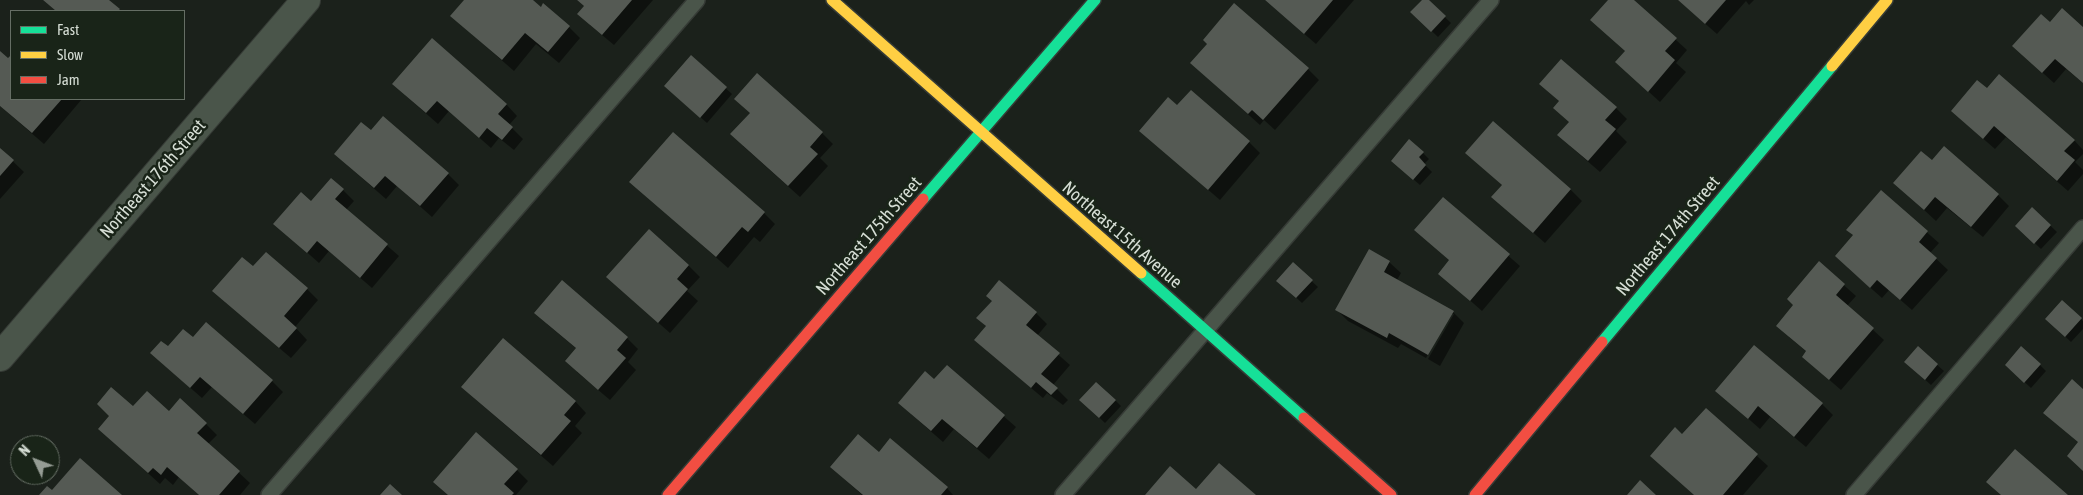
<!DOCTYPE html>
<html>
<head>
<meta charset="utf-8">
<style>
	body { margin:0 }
	#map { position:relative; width:2083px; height:495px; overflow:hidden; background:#1b211b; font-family:"Asap Condensed",sans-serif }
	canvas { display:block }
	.legend { position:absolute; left:10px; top:10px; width:175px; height:90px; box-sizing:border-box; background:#192418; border:1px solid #656e64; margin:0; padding:6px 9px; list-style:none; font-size:15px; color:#d6ded5 }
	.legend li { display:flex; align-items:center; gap:10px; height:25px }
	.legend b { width:25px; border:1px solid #656e64 }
	.north { position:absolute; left:10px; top:435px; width:50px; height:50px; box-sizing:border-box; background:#192418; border:1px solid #656e64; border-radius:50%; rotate:313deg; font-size:14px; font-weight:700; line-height:20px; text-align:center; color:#d6ded5 }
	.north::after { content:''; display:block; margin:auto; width:18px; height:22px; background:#959c94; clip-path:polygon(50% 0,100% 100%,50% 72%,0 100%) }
</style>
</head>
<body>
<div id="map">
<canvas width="2083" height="495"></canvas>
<ul class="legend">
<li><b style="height:6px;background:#16e098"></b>Fast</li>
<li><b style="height:6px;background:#ffcf43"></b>Slow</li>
<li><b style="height:6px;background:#f24e42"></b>Jam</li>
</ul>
<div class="north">N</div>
</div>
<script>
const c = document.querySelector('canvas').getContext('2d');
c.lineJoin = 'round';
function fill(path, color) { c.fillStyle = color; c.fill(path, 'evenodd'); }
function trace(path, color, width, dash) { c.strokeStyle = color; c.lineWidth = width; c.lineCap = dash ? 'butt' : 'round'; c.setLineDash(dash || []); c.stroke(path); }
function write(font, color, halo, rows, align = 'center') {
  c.font = font + ' "Asap Condensed",sans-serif'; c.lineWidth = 5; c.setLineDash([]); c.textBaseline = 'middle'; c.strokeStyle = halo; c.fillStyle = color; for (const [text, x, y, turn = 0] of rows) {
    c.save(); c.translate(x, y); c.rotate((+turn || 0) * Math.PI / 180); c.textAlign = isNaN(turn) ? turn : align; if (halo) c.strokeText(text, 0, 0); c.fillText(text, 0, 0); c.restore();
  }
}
fill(new Path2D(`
	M43,0H107L120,11H56Z
	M465,0H531L569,27L580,38L559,63L536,44L514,71L451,16Z
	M577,0H653L614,45L590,25L585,7Z
	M1265,0H1354L1316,44Z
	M1424,0H1427L1451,23L1438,37L1412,12Z
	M1609,0H1632L1687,50L1676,63L1686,72L1660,102L1616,62L1626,52L1592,20Z
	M1678,0H1754L1749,5L1746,1L1717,34Z
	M2050,24L2083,28V83L2066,69L2054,83L2013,46Z
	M0,54L8,60L11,57V99H82L44,144L0,106Z
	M691,57L732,94L707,123L671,91Z
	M1191,63L1308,69L1319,80L1275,130L1264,120L1260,125Z
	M1541,84L1616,108L1627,119L1616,131L1627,142L1600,172L1570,146V122L1560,102Z
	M1987,90L2074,140L2083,150V154L2075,162L2083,170V174L2068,191L2006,137L1995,149L1964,122Z
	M405,95L506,104L517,116L509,125L523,139L514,150L499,138L491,148L449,111L438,124Z
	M1177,107L1249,142L1260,153L1220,200L1140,131Z
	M371,132L448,174L459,185L432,217L397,186L386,199L347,165Z
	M822,133L833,144L820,158L828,166L800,197L743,146Z
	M0,149L24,172L0,199Z
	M1423,153L1429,159L1424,164L1432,172L1420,185L1398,166Z
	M1467,153L1570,189L1582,201L1545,243L1493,197L1503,186Z
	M1932,162L1998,195L2009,206L1983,237L1947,208L1936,221L1895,183Z
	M631,182L764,213L775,224L760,242L754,237L728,268Z
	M343,190L354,201L346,210L399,256L372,288L329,251L319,263L275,224L311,203Z
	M1881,192L1939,243L1930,253L1948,270L1912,310L1889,290L1882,298L1848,268L1854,236L1848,230Z
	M1443,199L1520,266L1482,311L1440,274L1450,261Z
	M2032,208L2057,232L2041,249L2016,225Z
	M1389,262L1401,273L1397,280L1453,312L1464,323L1440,366L1428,359L1454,314H1451L1426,358L1401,344L1398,348L1348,321L1337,310Z
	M1819,263L1856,296L1847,306L1884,340L1841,390L1803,357L1807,352L1789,337L1795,305Z
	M1293,264L1318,287L1302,303L1284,286Z
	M688,265L700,277L687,291L698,301L670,333L619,288Z
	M253,268L307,289L318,300L295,327L307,340L291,358L225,302Z
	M2062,302L2083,321V329L2071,342L2047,319Z
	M1036,313L1047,324L1037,336L1070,365L1053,385L1068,400L1063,405L1047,393L1043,398L987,351V327L978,318Z
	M547,324L627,338L638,349L628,362L636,370L610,400L577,372V349Z
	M193,338L272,381L283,392L255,424L212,387L202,398L163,364L168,348Z
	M1918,348L1944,371L1931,385L1912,368Z
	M2006,365H2040L2046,371L2031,388Z
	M947,367L1016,427L989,459L954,429L943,442L911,414Z
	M1717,391L1822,404L1833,415L1806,447L1770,417L1760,429Z
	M474,398L575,401L586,413L575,426L582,433L553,466Z
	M1081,400H1115L1121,406L1105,423Z
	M133,407L169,413L206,424L217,435L208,444L250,483L240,495H199L179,477L173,485L165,478L160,484L99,429Z
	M1706,410L1768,466L1743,495H1694L1651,456L1683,436Z
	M879,454L947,488L953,495H862L831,467Z
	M517,470L528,481L516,495H448Z`), '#0007');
fill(new Path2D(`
	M43,0H109L120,9L118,11H56Z
	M464,0H533L541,7L543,3L570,26L548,52L525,33L502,60L450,16Z
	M577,0H632L602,35L577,14L584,6Z
	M1265,0H1333L1304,34Z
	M1422,0H1429L1446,16L1431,32L1410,12Z
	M1608,0H1634L1677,38L1665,51L1675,60L1648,92L1615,62L1625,51L1590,20Z
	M1678,0H1726L1705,24Z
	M1234,3L1309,68L1263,120L1252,110L1248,114L1190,63L1207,44L1203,40Z
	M2062,8L2083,27V83L2055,59L2042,73L2012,46L2041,14L2050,22Z
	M432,38L507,104L498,114L513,127L502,140L487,128L479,138L437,101L426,113L392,84Z
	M0,51L8,58L11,55V99H62L32,133L0,106Z
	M691,55L727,87L700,118L664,86Z
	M1561,59L1617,107L1605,120L1616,129L1588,161L1557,135L1569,122L1553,108L1559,101L1539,84Z
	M757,73L823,132L810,147L818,154L788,186L730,134L750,113L734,99Z
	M1999,74L2075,140L2064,151L2075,160L2057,181L1994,126L1983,139L1951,111L1977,80L1987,88Z
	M1191,90L1250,141L1208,190L1139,131L1168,97L1177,105Z
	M383,116L449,173L420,206L385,176L374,188L334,154L361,122L371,130Z
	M1493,121L1571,189L1533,233L1491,197L1502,185L1465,153Z
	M673,132L765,212L748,232L742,227L716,257L629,182Z
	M1409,139L1424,152L1419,157L1426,165L1413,180L1391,161Z
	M1944,146L1999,194L1971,227L1935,197L1924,210L1893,183L1921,151L1932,160Z
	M0,148L14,160L0,176Z
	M331,178L344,189L335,199L388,244L360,278L317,241L307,253L273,224L301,192L311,201Z
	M1881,190L1928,231L1919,242L1937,258L1900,300L1877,280L1870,288L1835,256L1853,235L1846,230Z
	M1443,197L1510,254L1470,301L1438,274L1449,260L1414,230Z
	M2032,207L2051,225L2034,244L2015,226Z
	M649,229L689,265L677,279L688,289L658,323L606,277Z
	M1369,249L1390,261L1384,272L1454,311L1428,355L1389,333L1387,338L1335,310Z
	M266,252L308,288L284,316L297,328L279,348L212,291L242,257L253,266Z
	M1819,261L1845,284L1836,295L1874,328L1829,380L1802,357L1806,351L1776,326L1793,305L1787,299Z
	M1293,262L1313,280L1296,298L1276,281Z
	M562,280L628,337L617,350L626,358L598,390L565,361L576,348L534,313Z
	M999,280L1037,312L1026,325L1060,353L1041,374L1058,388L1051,395L1036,382L1031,388L974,340L986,326L976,318L992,301L986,296Z
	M2062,300L2082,318L2065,337L2045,319Z
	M206,322L273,380L243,414L200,377L190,388L150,353L161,341L168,346L183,329L193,337Z
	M503,338L576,401L564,415L571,421L541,455L461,387Z
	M1754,345L1823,403L1794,437L1758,406L1748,419L1715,391Z
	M1918,346L1938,364L1925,380L1904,362Z
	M2021,346L2041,364L2024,383L2005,365Z
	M947,365L1005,415L977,448L942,419L931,431L898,403L925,371L934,379Z
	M2072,379L2083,389V471L2067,456L2078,442L2043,413Z
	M1096,382L1116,400L1099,418L1079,400Z
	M111,387L133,406L147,391L169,411L180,398L207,423L197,433L240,471L219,495H199L167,467L161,475L153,468L148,473L98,429L109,416L97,404Z
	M1706,408L1758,454L1723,495H1694L1650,456L1675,427L1682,434Z
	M476,432L518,469L504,484L514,493L512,495H448L433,482Z
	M858,434L879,452L890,438L948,487L941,495H863L830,467Z
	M2015,449L2068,495H2001L1986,482Z
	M80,458L122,495H39L47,486L52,490Z
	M1219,463L1256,495H1145L1170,466L1196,489Z
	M1640,480L1656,495H1627Z
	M390,484L402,495H380Z`), '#555a54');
const lane = new Path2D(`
	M269,495L697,0
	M1063,495L1491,0
	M1854,495L2083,228`);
const street = new Path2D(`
	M0,357L306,0`);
const fast = new Path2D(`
	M923,199L1095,0
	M1141,273L1304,418
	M1602,342L1832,66`);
const slow = new Path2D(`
	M832,0L1141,273
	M1832,66L1887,0`);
const jam = new Path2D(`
	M1304,418L1391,495
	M668,495L923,199
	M1475,495L1602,342`);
trace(lane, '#363b36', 18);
trace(street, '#363b36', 30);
trace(fast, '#363b36', 14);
trace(slow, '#363b36', 14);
trace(jam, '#363b36', 14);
trace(lane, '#4a554a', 15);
trace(street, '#4a554a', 28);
trace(fast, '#16e098', 11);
trace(slow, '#ffcf43', 11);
trace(jam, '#f24e42', 11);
write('18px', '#d6ded5', '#192418', [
	["Northeast 176th Street",153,179,-49],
	["Northeast 15th Avenue",1122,235,41],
	["Northeast 175th Street",869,236,-49],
	["Northeast 174th Street",1668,236,-50]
]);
</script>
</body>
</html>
